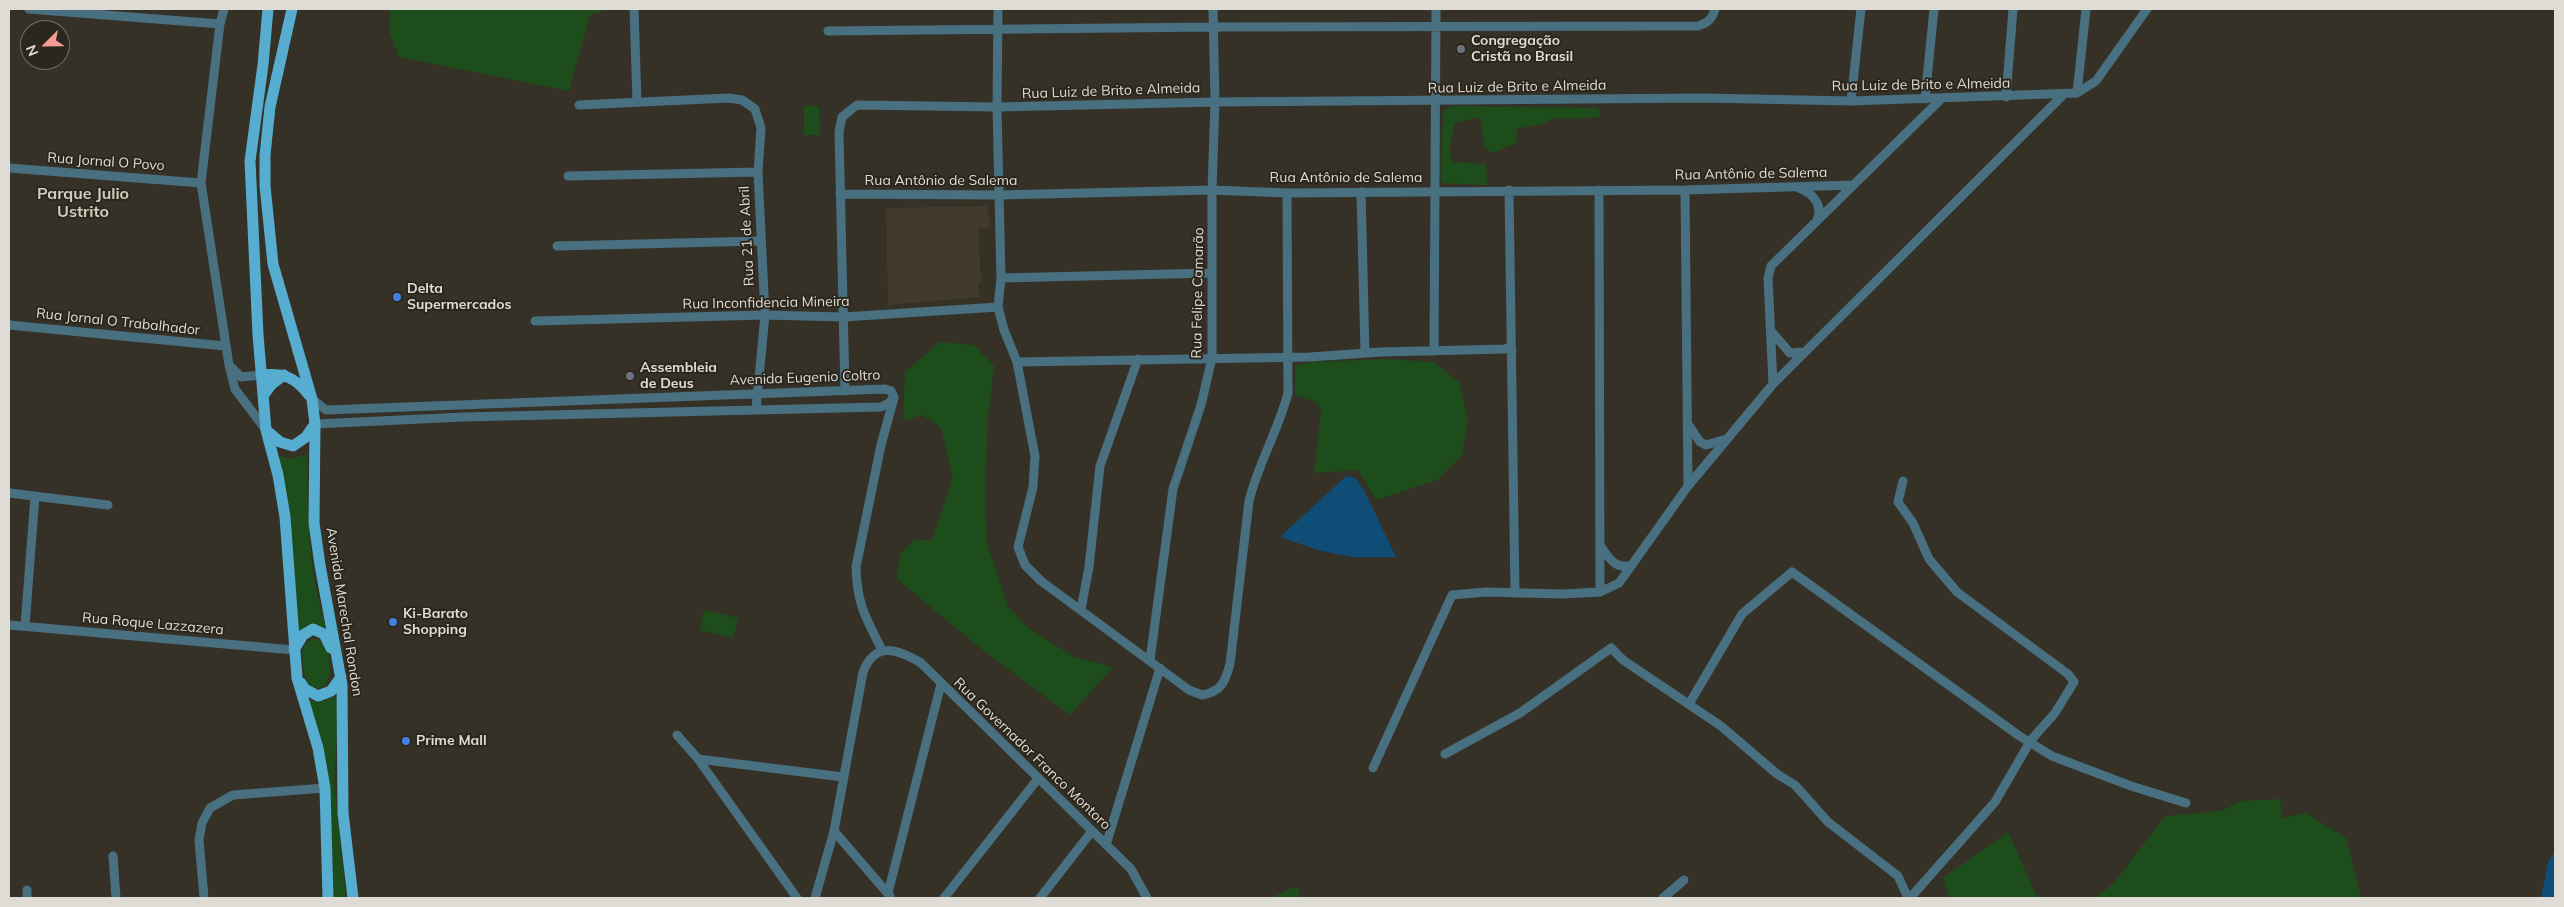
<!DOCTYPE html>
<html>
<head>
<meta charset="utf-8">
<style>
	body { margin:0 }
	#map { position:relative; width:2564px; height:907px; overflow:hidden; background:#363127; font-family:Mulish,sans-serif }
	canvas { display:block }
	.frame { position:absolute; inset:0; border:10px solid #dfdcd6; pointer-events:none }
	.north { position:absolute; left:20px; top:20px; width:50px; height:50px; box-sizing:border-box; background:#2c271d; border:1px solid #746f67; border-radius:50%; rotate:247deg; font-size:14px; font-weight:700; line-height:20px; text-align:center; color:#dfdcd6 }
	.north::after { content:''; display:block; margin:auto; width:18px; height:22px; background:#f59c95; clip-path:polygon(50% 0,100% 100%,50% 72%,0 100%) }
</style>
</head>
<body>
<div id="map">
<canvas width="2564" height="907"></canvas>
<div class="frame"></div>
<div class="north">N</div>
</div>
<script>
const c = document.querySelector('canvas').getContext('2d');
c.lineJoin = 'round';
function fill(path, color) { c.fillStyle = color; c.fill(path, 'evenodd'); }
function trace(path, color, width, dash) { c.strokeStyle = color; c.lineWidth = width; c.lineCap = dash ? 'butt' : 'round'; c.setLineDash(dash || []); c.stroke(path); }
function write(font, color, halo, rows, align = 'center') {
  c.font = font + ' Mulish,sans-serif'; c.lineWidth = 4; c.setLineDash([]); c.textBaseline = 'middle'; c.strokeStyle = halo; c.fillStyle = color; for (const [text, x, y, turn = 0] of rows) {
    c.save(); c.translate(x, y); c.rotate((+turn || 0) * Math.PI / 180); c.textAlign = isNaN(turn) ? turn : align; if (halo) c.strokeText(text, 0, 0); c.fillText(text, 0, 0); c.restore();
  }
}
fill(new Path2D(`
	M987,206L991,227L978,228L981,282L977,283L980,297L888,305L886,208Z`), '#423a2a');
fill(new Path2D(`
	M390,9H607L590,15L569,91L399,57L389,31Z
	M804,106H819L820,135H804Z
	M1452,106L1597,108L1601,113L1598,118C1583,117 1568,120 1553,118C1539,128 1533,124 1517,129L1516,143L1493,153L1485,149L1481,123L1478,117L1455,123L1450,144L1451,162L1486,164L1487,185L1441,183L1443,112Z
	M940,342L974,345L994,366L988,418L985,493L987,544L1008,606L1027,627L1074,657L1113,667L1070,715L980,648L897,579L900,554L915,540H932L953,478L941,427L922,415L903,421L905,372Z
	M1386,359L1433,362L1459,382L1468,420L1462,455L1437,480L1376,500L1358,470L1314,473L1321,408L1316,402L1295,395V366L1314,362Z
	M307,454C308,513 308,570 326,627L306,626L296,634L294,558L277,458L279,456L292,459Z
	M704,610L738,618L733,638L700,630Z
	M314,638C332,643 333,671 326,685C301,701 300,651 304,645C307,642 311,640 314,638Z
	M332,697L337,699L338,717L334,782L346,898H333C333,832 332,764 308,701H324Z
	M2280,799L2282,818L2306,813L2346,838L2361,898H2094L2113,884L2165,816L2221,811L2241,801Z
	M2008,832L2036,895L2043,898H1949L1943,878Z
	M1297,886L1301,898H1270Z`), '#1d4d1a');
fill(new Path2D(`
	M1346,476L1356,478L1365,492L1396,557H1350L1318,550L1280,537Z
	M2555,850V898H2541L2548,862Z`), '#0f4c76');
trace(new Path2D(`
	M29,9L220,24
	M224,9L220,24L201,183L229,365L235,389L266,430
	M634,9L637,102
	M998,9L997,107L1001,278L998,307L1004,330L1017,362L1035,456L1033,487L1018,547L1025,565L1041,581L1189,690L1202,695C1222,691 1225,682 1230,664L1249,501C1258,464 1278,431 1288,393L1287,193
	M828,31L1214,27L1698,26C1708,23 1712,19 1715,9
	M2077,93L2086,9
	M2006,97L2013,9
	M1925,99L1934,9
	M1851,101L1861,9
	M579,105L729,98L742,100L755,109L761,128L758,172L765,315L756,409
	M9,168L201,183
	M568,176L758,172
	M1799,188C1812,193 1824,205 1817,220
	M1509,190L1515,593
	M1599,190L1600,592
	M1685,190L1688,486
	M1361,192L1365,353
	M840,194L999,195L1212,190L1287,193L1685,190L1853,185
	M557,246L761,241
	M1001,278L1212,273
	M535,321L765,315L843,317L998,307
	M9,325L225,346
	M1771,331L1790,353L1805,352
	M1434,351L1436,9
	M1017,362L1310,357L1381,352L1505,349L1509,347L1512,351
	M229,365L241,377L261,375
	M1773,384L1768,278L1771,266L1940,100
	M845,391L839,132L842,117L857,105L997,107L1215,102L1704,98L1851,101L2077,93L2096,81L2147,9
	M312,399L326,410L885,389L891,391L894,397
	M315,424L464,417L881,407L889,403L894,397
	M1688,424L1700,442L1706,445L1726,439
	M1903,481L1898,502L1913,523L1929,559L1957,592L2068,674L2074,682L2055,713L2031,740L1995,802L1910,898
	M9,493L108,505
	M1600,545C1608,557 1616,571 1632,565
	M1081,609L1089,567L1100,466L1138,359
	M9,625L294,650
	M25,626L35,496
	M882,650C866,618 857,605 856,567L881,445L894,398
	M1150,660L1173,489L1201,405L1212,358V190L1215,102L1213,9
	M1689,704L1742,614L1792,572L2018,735L2052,756L2131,786L2186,803
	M677,735L698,759L797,898
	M1445,754L1520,713L1611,648L1623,660L1721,726L1777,774L1795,785L1828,822L1898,876L1908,898
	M698,759L843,777
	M1373,768L1452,595L1486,592L1562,594L1600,592L1619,583L1688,486L1773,384L2064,94
	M834,831L890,896
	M1106,845L1160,668
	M113,856L116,898
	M27,890V898
	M888,893L941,684
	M204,898L199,840L202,823L210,808L233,795L325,788
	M815,898L834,831L863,672C875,641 897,649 921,663L1131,869L1147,898
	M944,898L1037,780
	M1040,898L1092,831
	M1663,898L1684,880`), '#497081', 9);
trace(new Path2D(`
	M268,9L263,65L250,161L258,335L266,430L278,475L285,517L297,678L318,748L325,788L328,898
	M292,9L270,107L265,155V186L273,264L312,399L315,424L314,523L320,565L342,685L343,813L353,898
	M261,375C284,373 295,377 309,395
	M263,396L271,385L284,375
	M266,430L280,442L293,446L306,437L315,424
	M294,650L303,635L313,629L324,634L331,648
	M301,683L305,689L318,696L331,691L341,677`), '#56adcf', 11);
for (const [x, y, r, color] of [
	[1461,49,5,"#6b7280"],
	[397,297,5,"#3f7fe0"],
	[630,376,5,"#6b7280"],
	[393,622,5,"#3f7fe0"],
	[406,741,5,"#3f7fe0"]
]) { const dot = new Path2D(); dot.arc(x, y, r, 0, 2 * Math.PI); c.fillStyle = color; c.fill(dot); trace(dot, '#2c271d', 2); }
write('bold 14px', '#dfdcd6', '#2c271d', [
	["Congregação",1471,41],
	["Cristã no Brasil",1471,57],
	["Delta",407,289],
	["Supermercados",407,305],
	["Assembleia",640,368],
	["de Deus",640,384],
	["Ki-Barato",403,614],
	["Shopping",403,630],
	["Prime Mall",416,741]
], 'left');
write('14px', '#dfdcd6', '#2c271d', [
	["Rua Luiz de Brito e Almeida",1921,85,-1],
	["Rua Luiz de Brito e Almeida",1517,87,-1],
	["Rua Luiz de Brito e Almeida",1111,91,-2],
	["Rua Jornal O Povo",106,162,4],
	["Rua Antônio de Salema",1751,174,-1],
	["Rua Antônio de Salema",1346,178],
	["Rua Antônio de Salema",941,181],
	["Rua 21 de Abril",747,236,-93],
	["Rua Felipe Camarão",1198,293,-89],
	["Rua Inconfidencia Mineira",766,303,-1],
	["Rua Jornal O Trabalhador",118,322,6],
	["Avenida Eugenio Coltro",805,378,-2],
	["Avenida Marechal Rondon",344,612,81],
	["Rua Roque Lazzazera",153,624,5],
	["Rua Governador Franco Montoro",1032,754,44]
]);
write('bold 16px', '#d2cbbf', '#2c271d', [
	["Parque Julio",83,194],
	["Ustrito",83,212]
]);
</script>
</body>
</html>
